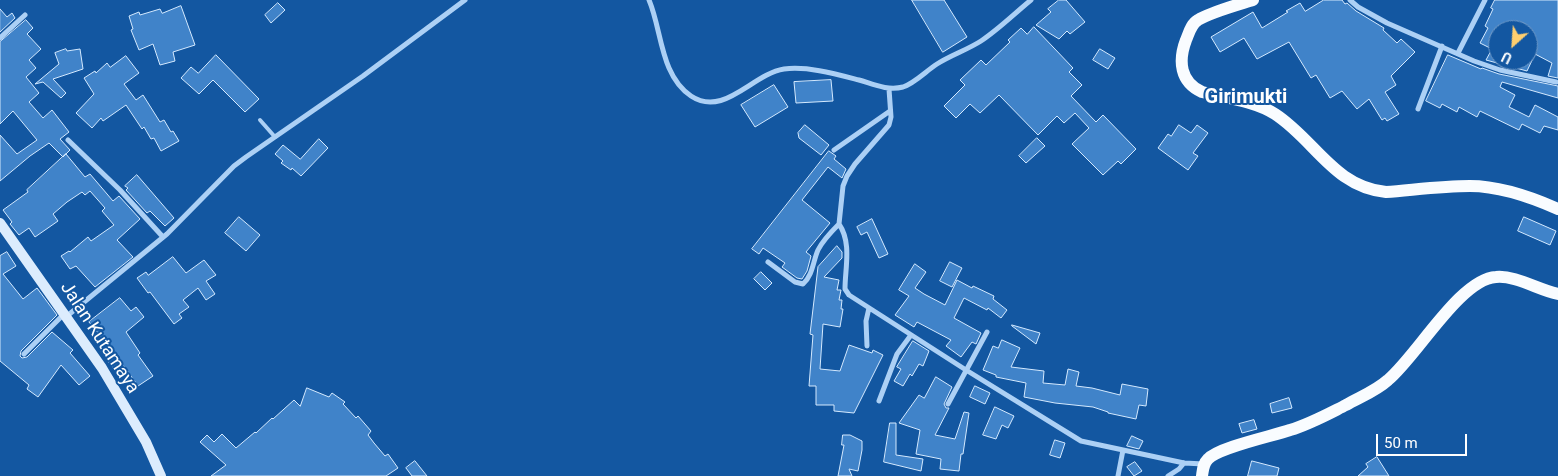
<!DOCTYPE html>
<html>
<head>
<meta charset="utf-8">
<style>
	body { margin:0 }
	#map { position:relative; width:1558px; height:476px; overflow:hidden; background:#1357a1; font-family:Roboto,sans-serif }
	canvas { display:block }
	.north { position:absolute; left:1488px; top:20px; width:50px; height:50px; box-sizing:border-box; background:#1357a1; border:1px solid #719ac7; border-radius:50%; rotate:206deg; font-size:14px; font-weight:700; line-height:20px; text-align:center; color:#fff }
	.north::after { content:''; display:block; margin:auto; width:18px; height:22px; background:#ffcf6f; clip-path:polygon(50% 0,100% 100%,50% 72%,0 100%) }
	.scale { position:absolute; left:1376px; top:434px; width:91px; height:22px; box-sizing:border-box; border:2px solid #fff; border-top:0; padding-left:6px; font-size:15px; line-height:18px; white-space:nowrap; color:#fff; -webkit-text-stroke:4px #1357a1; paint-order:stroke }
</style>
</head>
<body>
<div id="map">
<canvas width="1558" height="476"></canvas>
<div class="north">U</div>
<div class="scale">50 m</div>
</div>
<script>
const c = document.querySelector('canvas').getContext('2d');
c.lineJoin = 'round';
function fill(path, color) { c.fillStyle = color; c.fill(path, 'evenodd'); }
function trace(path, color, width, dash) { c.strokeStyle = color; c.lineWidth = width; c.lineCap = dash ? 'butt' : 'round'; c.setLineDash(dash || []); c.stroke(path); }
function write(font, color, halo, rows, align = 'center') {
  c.font = font + ' Roboto,sans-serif'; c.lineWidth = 4; c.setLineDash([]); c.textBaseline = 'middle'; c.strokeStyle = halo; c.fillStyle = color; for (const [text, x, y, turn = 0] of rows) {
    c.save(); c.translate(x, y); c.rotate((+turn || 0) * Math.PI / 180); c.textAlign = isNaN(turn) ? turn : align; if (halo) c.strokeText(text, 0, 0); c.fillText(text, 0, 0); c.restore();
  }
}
const building = new Path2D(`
	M912,0H944L967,37L943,52Z
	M1059,0H1066L1085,22L1070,34L1067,31L1059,39L1036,25L1051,12L1048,9Z
	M1324,0H1342L1345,4L1347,3L1356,11L1384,28L1383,30L1397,43L1401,39L1415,52L1391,76L1396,85L1385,92L1399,114L1387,121L1385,118L1382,120L1369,99L1357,109L1342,91L1330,98L1316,75L1311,78L1289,42L1257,59L1244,38L1220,52L1211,37L1253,12L1262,28L1288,12L1286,11L1300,3L1305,11Z
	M1495,0H1558V78L1548,76L1552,63L1535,54L1527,71L1486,60L1492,49L1480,43L1488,28L1485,26L1493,9L1491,8ZM1498,30H1528V60H1498Z
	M278,3L285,10L271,23L265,15Z
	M181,6L195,45L173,52L175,61L160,65L153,44L139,50L131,30L133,29L129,16L139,12L140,15L160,9L162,13Z
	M0,9L7,17L12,13L15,18L0,32Z
	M26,20L33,28L27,34L41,49L29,60L36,68L26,77L39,93L29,102L43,118L52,110L69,132L60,139L70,150L63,157L49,143L30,156L0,181V135L17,154L37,140L13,111L0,124V42Z
	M1034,27L1073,68L1069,72L1082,85L1071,96L1096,122L1103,115L1136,149L1121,164L1118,161L1103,175L1072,144L1089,128L1075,113L1064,123L1057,116L1038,135L999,95L980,113L970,104L956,118L944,106L965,85L960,80L981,60L986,65L1010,42L1008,40L1021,28L1027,34Z
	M66,49L67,51L80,49L83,69L53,79L66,93L61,98L43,82L35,84L59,64L55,53Z
	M1100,49L1115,58L1108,69L1093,60Z
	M216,55L259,99L245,112L213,80L199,94L181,78L191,67L198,73Z
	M1448,55L1481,69L1482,68L1499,74L1558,86V98L1502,82L1500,87L1515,95L1509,107L1529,117L1535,105L1558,117V130L1544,126L1540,133L1522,124L1519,130L1480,111L1477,117L1459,107L1457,112L1442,104L1440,108L1426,101Z
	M126,56L139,73L124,84L136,100L143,95L160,122L164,120L171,132L173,131L179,141L161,151L154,138L151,139L144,127L142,129L126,105L103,121L101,118L92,128L76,113L94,94L84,78L95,71L96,73L107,63L110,67Z
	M831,80L833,101L796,103L794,82Z
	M774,85L788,107L755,127L741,105Z
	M805,125L829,145L821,155L799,138L798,133Z
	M1179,125L1191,133L1197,125L1208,133L1193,153L1198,156L1188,170L1158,148L1168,134L1171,136Z
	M1037,138L1045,146L1026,163L1019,156Z
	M319,139L328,148L301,176L292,168L291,170L281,163L283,161L275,154L283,145L300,159Z
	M829,151L836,156L834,159L846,169L842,178L828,167L802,200L830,223L806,252L811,256L807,271L802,279L797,278L782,267L785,263L763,248L759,254L752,249Z
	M66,154L85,177L90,174L113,201L119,196L140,219L117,240L133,257L95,287L76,266L70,269L61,256L69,251L70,252L88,237L91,241L114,225L102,211L105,208L90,191L85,195L82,192L67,202L53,214L58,221L35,237L29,228L19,235L10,224L12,222L3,210L28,192L27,190Z
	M137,175L174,218L165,226L150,211L147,213L126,190L128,188L125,186Z
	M239,217L260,235L246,251L225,233Z
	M1524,217L1556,231L1550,245L1518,231Z
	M872,219L888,254L879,258L867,232L861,235L857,227Z
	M837,246L842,252V258L824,277L839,280L837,290H841L839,300H842L841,309H843L840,327L823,324L820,369L840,371L849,345L872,353L873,350L883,355L854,413L834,411V405H816V386H809L813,335L810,334L818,267Z
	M7,252L16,266L3,274L23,299L37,288L57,315L21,351L20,356L22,358L27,357L52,332L73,350L70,353L90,376L79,385L61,365L38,397L27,389L29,385L0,361V256Z
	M173,257L186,273L204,260L216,275L206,281L215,294L206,300L198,288L183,300L189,307L179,314L182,318L174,324L150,292L148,293L137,278L146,272L148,275Z
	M950,262L962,268L952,287L940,281Z
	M915,264L926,272L915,288L924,294L945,305L957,280L972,288L973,286L994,296L993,299L1007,310L1001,318L988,308L987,310L964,298L954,318L981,333L976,344L972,342L961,357L946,346L951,340L917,322L914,327L895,315L909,296L899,290Z
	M761,272L772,283L765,290L754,279Z
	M120,298L131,311L136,307L144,317L126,332L140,353L138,355L153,376L138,386L124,366L115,371L99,348L106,343L89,322Z
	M1012,325L1040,333L1036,344L1012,326Z
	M1002,340L1020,348L1011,367L1044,371L1043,383L1065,385L1068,369L1079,372L1076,386L1092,388L1120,395L1122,384L1148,389L1146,406L1139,405L1136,419L1108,413V412L1093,407L1055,403L1024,397L1026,383L996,377V375L983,370L993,346L998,348Z
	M913,341L929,351L923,366L919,364L912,376L910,374L903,386L894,381L901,369L897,367Z
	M936,377L952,387L944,404L946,408H949L935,435L955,439L964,412L969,413L963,454H961L959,471L940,469L941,459L916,454L920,430L899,423L919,395L924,398Z
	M975,386L990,393L985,404L970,397Z
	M307,388L329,397L332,393L345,402L343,404L356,418L358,416L371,431L368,435L374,443L385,456L388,454L398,468L386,476H211L226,465L200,442L207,435L214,442L222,434L236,448L255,432L256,433L272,418L273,419L294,400L300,406Z
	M1289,398L1292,408L1272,413L1270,404Z
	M995,407L1014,416L1008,428L1002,425L996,439L983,435Z
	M1254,420L1257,429L1242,433L1239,424Z
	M890,423H896V455L923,459L921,471L884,462Z
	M843,435H850L862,441V450L858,471L849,469L852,476H838L844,445H842Z
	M1132,436L1143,441L1139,449L1127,446Z
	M1055,440L1065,443L1060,458L1050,455Z
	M1377,457L1389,476H1358L1368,467L1366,464Z
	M415,461L427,476H412L406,468Z
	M1252,461L1279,468L1277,476H1248Z
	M1135,462L1142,471L1134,476L1127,467Z`);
fill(building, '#4083c9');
trace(building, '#d4e9fe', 1);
trace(new Path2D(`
	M260,120L275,137`), '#acd0f5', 4);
trace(new Path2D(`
	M649,0C662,30 660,75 691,96C724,118 752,74 784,69C808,66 836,74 859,80C873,84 887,91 903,87C915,83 926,71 937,64C951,55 967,50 981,41C999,29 1015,13 1031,0
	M1350,0L1358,7L1387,23L1474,61L1500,70L1556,82
	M0,38L25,15
	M1458,53L1485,0
	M889,89L891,117L889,125L855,164L847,176L843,186L839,224C852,243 845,268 845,289L849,295L966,370L1081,441L1184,463L1204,464
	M1418,109L1442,46
	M68,140L120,190L163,237
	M834,150L890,111
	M768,262L795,282L803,284C813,275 813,261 818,250C823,240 831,232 839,224
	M67,316L167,234L234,166L246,157L363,76L465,0
	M867,346L866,321L869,308
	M24,354L64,314
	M879,401L897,354L911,335
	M948,404L987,332
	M1118,476L1123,450
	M1168,476L1179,469L1184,463`), '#acd0f5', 5);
trace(new Path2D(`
	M0,223L102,368L146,442L161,476`), '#dcecfd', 10);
trace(new Path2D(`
	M1253,0C1237,5 1211,12 1198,20C1191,24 1189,33 1186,40C1178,61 1180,82 1202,92C1226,98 1255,101 1275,114C1315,140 1334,187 1386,192C1413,190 1442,186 1470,186C1499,186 1531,197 1558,209
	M1202,476C1203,469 1203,464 1208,459C1219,447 1273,436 1290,430C1310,424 1328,414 1346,405C1360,397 1376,391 1388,380C1417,356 1460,279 1496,277C1515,275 1539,290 1558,294`), '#f9fcff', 12);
write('18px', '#fff', '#1357a1', [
	["Jalan Kutamaya",99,338,57]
]);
write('bold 20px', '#fff', '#1357a1', [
	["Girimukti",1246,98]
]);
</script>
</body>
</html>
